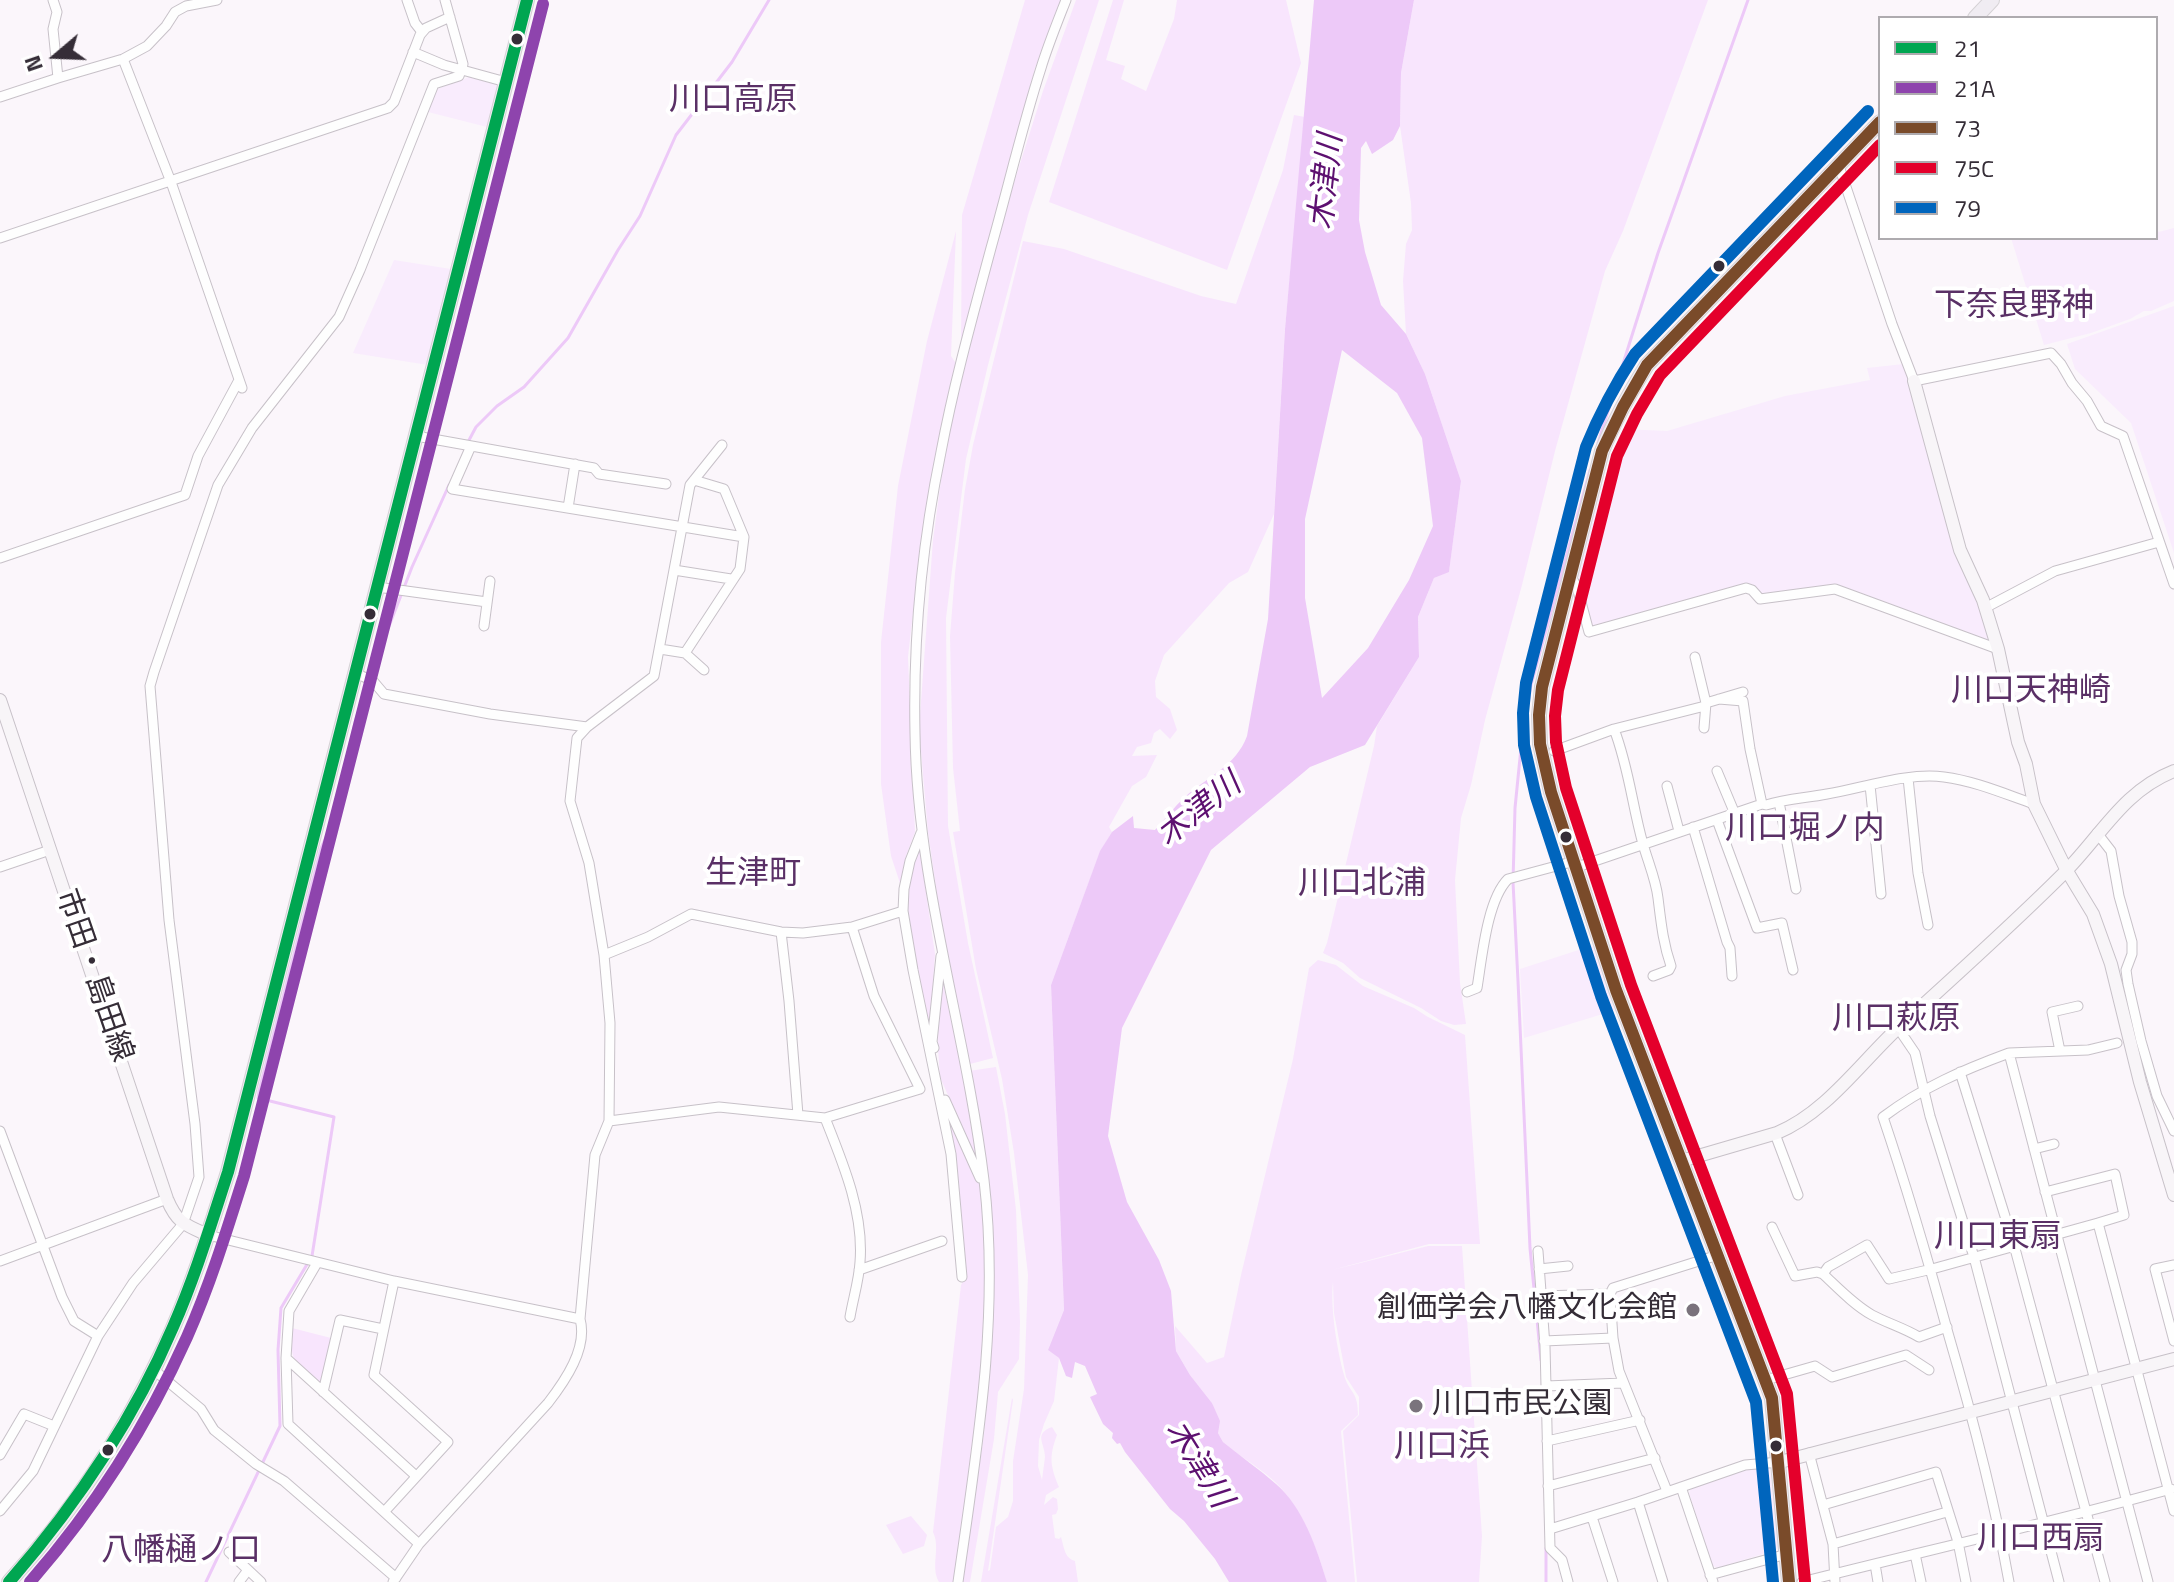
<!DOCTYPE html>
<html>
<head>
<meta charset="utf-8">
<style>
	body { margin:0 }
	#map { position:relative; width:2174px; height:1582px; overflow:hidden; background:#fbf6fb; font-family:"Titillium Web",sans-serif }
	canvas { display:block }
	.legend { position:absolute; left:1878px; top:16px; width:280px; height:224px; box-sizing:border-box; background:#fff; border:2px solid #aeabaf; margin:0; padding:10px 14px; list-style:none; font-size:24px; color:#352d37 }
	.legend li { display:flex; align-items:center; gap:16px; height:40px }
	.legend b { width:40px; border:2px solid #aeabaf }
	.north { position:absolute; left:16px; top:16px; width:80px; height:80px; -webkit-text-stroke:6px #fff; paint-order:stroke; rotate:251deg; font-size:22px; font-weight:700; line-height:32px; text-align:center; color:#352d37 }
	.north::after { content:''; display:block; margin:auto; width:28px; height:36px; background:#352d37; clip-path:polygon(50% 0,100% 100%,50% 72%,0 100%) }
</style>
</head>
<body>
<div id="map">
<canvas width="2174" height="1582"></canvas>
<ul class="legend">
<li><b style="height:10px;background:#00a651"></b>21</li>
<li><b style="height:10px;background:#8e44ad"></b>21A</li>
<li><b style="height:10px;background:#7a4b2a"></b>73</li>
<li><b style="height:10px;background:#e4002b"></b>75C</li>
<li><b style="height:10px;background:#0065bd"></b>79</li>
</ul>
<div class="north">N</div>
</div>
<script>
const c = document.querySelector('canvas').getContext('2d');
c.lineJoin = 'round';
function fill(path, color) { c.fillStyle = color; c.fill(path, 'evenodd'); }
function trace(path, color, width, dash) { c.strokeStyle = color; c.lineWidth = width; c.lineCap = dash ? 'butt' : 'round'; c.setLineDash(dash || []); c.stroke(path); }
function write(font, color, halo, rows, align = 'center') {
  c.font = font + ' "Titillium Web","Noto Sans JP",sans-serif'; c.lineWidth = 8; c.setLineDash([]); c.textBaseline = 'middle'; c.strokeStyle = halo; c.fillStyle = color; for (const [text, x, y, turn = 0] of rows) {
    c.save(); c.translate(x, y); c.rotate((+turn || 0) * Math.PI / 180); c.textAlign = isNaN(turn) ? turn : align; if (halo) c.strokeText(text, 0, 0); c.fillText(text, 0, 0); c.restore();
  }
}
fill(new Path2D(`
	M469,77L498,85L487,127L428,112L435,90Z
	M2156,228L2159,232L2174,228V301L2151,311H2144L2130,319L2091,333L2044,345L2011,238H2156Z
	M394,260L451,269L428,365L353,353Z
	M2174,306V553L2131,423L2075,369L2067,344Z
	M1904,364L1989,637L1987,640L1983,641L1835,585L1763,594L1752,584H1743L1592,626L1578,576L1599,497L1622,429L1667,431L1785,396L1870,380L1867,368Z
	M1594,945L1616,1010L1524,1038L1520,969Z
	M1747,1467L1770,1468L1779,1545L1776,1550L1717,1568L1712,1565L1689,1493L1691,1487Z`), '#f9ecfd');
fill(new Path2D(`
	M1025,0H1062L1035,68L961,343L962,215Z
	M1076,0H1099L1028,215L988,365L966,459L946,618L948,826L968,943L993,1058L970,1064L945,950L928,832L919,728L933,540L944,458L965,362L1005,211L1043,91Z
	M1113,0H1124L1106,60L1125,66L1121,79L1146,91L1174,19L1177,0H1286L1301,63L1227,270L1049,202Z
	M1414,0H1708L1623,231L1605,271L1555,451L1522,585L1485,720L1471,785L1461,818L1455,880L1460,983L1466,1024L1454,1025L1441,1021L1421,1008L1360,978L1343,963L1323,953L1327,943L1374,746L1377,726L1419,657L1418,617L1434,578L1449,571L1461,481L1425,374L1406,334L1403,281L1406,244L1412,230L1411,203L1400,126L1401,73Z
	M1294,115L1305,117L1285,329L1274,514L1248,572L1229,583L1164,655L1155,681L1156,697L1170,709L1177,730L1170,739L1160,729L1154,733L1151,743L1137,747L1132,756L1157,755L1146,777L1132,786L1109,827L1112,832L1100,852L1051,985L1064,1310L1048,1350L1059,1358L1054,1401L1044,1424L1039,1440L1038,1466L1042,1480C1043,1472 1044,1465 1045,1457C1045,1443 1033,1434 1052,1427L1057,1435C1049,1456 1050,1466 1059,1487L1046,1495L1044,1505L1053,1497L1057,1499L1058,1509L1056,1514L1052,1515L1055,1538L1059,1539L1061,1537C1064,1546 1064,1558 1075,1561L1078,1582H981L1012,1398L1013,1400L988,1571L990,1570L996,1527L1008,1517L1013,1501V1461L1024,1389L1028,1275L1014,1153L1002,1079L976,969L953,832L960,831L953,768L950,636L955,573L965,489L973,445L1023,241L1064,249L1201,296L1236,304L1283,170Z
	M956,231L951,356L957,365L921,542L908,657L915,832L906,856L901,886L891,856L881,784V642L898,486L927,341Z
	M919,845L935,954L929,1038L906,911L912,863Z
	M1318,960L1336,965L1363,986L1414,1008L1428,1017L1465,1035L1480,1244H1429L1332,1270L1428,1246H1462L1482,1536L1479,1582H1357L1343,1431L1359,1415V1397L1346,1377L1334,1313L1333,1282C1330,1306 1337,1350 1344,1375C1349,1393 1358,1390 1358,1415L1341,1431L1355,1582H1327C1316,1548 1305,1516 1281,1488C1266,1471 1240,1457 1223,1442L1218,1433L1212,1403L1190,1375L1176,1351L1175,1326L1207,1363L1224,1357L1241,1275L1293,1059L1309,968Z
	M939,966L961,1065L978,1164L940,1077L938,1049Z
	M996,1067L1005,1114L1016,1210L1020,1322L1019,1359L998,1392L994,1439L970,1582H962L984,1435L991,1348L992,1307L969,1071Z
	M946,1112L982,1190L986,1273L984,1354L973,1453L953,1582H939C930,1566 941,1549 933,1532L961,1285L965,1278Z
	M292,1328L331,1338L321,1386C296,1362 289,1365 292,1328Z
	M911,1516L927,1535L924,1546L903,1554L886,1525Z`), '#f8e5fd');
fill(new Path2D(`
	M1314,0H1414L1401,73L1400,126L1393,140L1372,154L1366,141L1361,148L1359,220L1365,252L1381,305L1406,334L1425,374L1461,481L1449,572L1434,578L1418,617L1419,657L1365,745L1310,767L1211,850L1122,1028L1108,1136L1127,1202L1159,1260L1171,1291L1176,1351L1190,1375L1212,1403L1220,1421L1218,1433L1223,1442C1240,1456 1259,1469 1276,1484C1303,1507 1317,1549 1327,1582H1229L1215,1559L1184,1521L1170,1509L1125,1452L1120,1443L1117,1444L1112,1438L1113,1433L1103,1424L1090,1397L1097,1394L1085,1366L1075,1362L1072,1378L1066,1376L1059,1358L1048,1350L1064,1310L1051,985L1100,851L1112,832L1133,816L1134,828L1155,830C1165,819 1174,807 1185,797C1207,777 1236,766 1247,736L1268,619L1285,329ZM1342,350L1397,393L1422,438L1433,526L1409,580L1368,648L1322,698L1305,598V519Z`), '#edc9f8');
trace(new Path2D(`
	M468,442L476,427L497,406L524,387L568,338L618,250L640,216L676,135L732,62L769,0
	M1598,443L1658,253L1748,0
	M1541,1360L1530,1248L1518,981L1513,882L1515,808L1521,748L1531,685L1590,470
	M206,1582L280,1426L278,1350L281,1308L312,1256L334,1117L258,1098L259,1091L321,848L336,815L355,722L367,683L412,567L449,485
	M1546,1582V1548`), '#edc9f8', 3);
const street = new Path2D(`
	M53,0L57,12L53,29L58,78
	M407,0L415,23L422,32
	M413,52L444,65L506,82
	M123,59L171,182L242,388
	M0,97L58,78L123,59L147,46L166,26L175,12L186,6L217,0
	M1839,166L1892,324L1914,381L2051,353L2061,364L2072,383L2087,401L2101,426L2123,436L2174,584
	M0,238L388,108L394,102L420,35L426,28L450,17
	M416,436L594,468L599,474L666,484
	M471,446L452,489L744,537
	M568,508L575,464
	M0,558L185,495L198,456L239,380
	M674,570L731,579
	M1570,575L1577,587L1589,632L1746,588L1752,590L1760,599L1835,589L1998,649
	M377,587L487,602
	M1985,608L2055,571L2159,542
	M484,626L490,581
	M660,649L685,653L704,670
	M685,653L740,569L744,537L724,489L694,480
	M1695,657L1706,703L1704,728
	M355,673L373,681L384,694L490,714L587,727
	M1719,699L1743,701L1750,749L1762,804
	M1706,703L1743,692
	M1614,729L1705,706
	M1554,751L1614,729C1629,768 1632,805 1643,844C1648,862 1656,880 1658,898C1661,922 1663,943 1671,966L1669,970L1653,976
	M1717,771L1735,814
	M1908,778L1918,873L1928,925
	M1870,785L1881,894
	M1667,786L1679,831
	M1779,802L1796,889
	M1717,820L1757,928L1782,923L1793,970
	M1693,827L1727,942L1730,948L1732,976
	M921,833L910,861L904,889L903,911L913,970L951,1154L962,1277
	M2097,833L2111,851L2119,896L2132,942V954L2126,970L2128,984L2141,1041L2157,1096L2174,1131
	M0,867L50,850
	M1577,867L1762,804L1766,805C1786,799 1806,798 1827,794C1863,788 1908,772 1944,777C1975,781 2005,794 2034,804
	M852,927L874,996L920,1089
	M781,932L789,1001L798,1115
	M604,955L648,937L691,914L781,932L803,933L852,927L903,911
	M1467,992L1477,988C1482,958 1487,900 1508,879L1575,861
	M1898,1028L1915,1053L1930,1116L1974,1257L2059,1582
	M934,1048L932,1042L941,956
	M2060,1051L2052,1012L2078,1006
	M2009,1053L2088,1050L2117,1043
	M1960,1072L2014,1245L2105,1582
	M945,1100L980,1178
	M825,1118C843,1163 864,1213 860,1262C859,1280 853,1299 850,1317
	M609,1121L719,1107L825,1118L920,1089
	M0,1131L62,1297L74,1321L98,1336
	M1775,1134L1798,1195
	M2034,1149L2054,1144
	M2045,1192L2115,1174L2124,1215L2098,1223
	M1772,1227L1795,1276L1817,1272L1823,1274
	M208,1235L394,1281L580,1319
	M1538,1251L1545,1346L1550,1548L1562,1560L1568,1582
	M0,1261L167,1199
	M317,1263L289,1311L286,1358L288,1424L419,1544
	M2174,1265L2155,1269L2174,1341
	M1539,1269L1568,1266
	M859,1270L942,1241
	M1541,1296L1610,1294
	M1947,1327L1919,1337C1904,1328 1887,1323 1872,1315C1854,1305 1838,1288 1823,1274L1828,1267L1867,1245L1889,1279L1932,1269L2098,1223L2174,1511
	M1544,1341L1613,1338
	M286,1358L416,1476
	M154,1370L201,1409L214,1430L256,1464L284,1481L396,1578
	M1766,1380L1815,1366L1832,1377L1906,1355L1929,1370
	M1546,1386L1623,1383
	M323,1392L340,1320L383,1329
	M1547,1441L1640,1420
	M1809,1453L1833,1544L1835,1582
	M0,1455L24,1414L54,1426
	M1548,1486L1655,1458
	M1681,1487L1713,1582
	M1667,1491L1619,1371L1613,1338L1610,1294L1613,1288L1718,1255
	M1638,1502L1663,1582
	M1823,1505L1936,1472L1958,1542L1966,1582
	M0,1511L33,1471L98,1336L133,1283L183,1224L199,1177L195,1124L169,920L150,686L154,672L218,485L252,428L339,317L360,270L434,84L459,76L463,64L445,0
	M385,1511L448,1442L374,1375L394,1281
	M1592,1517L1613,1582
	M1550,1529L1638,1502L1745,1465L1780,1462
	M1833,1544L1947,1512
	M229,1552L261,1582
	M1915,1554L1921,1582
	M1875,1564L1878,1582
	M1710,1575L1787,1554
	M239,1582L248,1570
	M393,1582L419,1544L548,1403C565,1381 588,1348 580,1319L595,1155L609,1121L610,1023L604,955L589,863L570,801L577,738L587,727L654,676L690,485L722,445
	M958,1582C977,1449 1000,1315 984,1180C966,1030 917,885 915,733C913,639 922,544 941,452C954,383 973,315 991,248C1008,188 1022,127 1041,68C1048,45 1057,23 1066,0
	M1802,1582C1925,1551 2049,1523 2171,1489
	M2009,1582C1994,1498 1972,1415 1948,1333C1928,1260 1907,1188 1883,1117C1923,1087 1963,1070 2009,1053L2148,1582`);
const secondary = new Path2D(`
	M1914,381L1960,550L1983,600L1998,649L2018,742L2026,764L2034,804L2067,871L2093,914L2111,964L2140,1082L2174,1195
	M0,700L167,1199C177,1223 185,1225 208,1235
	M1681,1161L1777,1133C1826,1113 1861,1062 1900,1026C1955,976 2011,926 2064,873C2101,836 2123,791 2174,771
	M1780,1462L2174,1359`);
const primary = new Path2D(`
	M1975,18L1992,0
	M9,1582C71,1514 124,1433 163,1350C190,1293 209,1232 228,1172L527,0
	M1789,1582L1772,1398L1616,990L1551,792L1540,744L1539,715L1542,687L1602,451C1615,419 1629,394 1647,365L1880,122`);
trace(street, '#c7c1c8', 11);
trace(secondary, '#c7c1c8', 14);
trace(primary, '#d5d2d5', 16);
trace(street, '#fefefe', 9);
trace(secondary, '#f8f5f8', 12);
trace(primary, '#f0ecf2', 14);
trace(new Path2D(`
	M9,1582C76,1505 133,1421 173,1327C195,1277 211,1224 228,1172L527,0`), '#00a651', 12);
trace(new Path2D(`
	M30,1582C94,1509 147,1426 187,1337C210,1285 227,1230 244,1176L543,4`), '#8e44ad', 12);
trace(new Path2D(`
	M1789,1582L1772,1398L1616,990L1551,792L1540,744L1539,715L1542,687L1602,451L1623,407L1647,365L1880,122`), '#7a4b2a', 12);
trace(new Path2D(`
	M1805,1581L1787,1394L1631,985L1566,788L1556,742L1555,716L1558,690L1617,456L1637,414L1660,375L1880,145`), '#e4002b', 12);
trace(new Path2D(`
	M1773,1582L1756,1402L1601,996L1536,797L1524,745L1523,713L1526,683L1586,447C1599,415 1616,383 1635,354L1868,111`), '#0065bd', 12);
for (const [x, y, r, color] of [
	[517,39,7,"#352d37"],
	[1719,266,7,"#352d37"],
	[370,614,7,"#352d37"],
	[1566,837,7,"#352d37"],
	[1693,1310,8,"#7a737c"],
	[1416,1406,8,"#7a737c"],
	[1776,1446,7,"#352d37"],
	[108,1450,7,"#352d37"]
]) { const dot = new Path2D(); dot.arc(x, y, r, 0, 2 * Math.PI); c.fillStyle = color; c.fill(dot); trace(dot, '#fff', 3); }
write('30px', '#352d37', '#fff', [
	["市田・島田線",93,976,71]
]);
write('30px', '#352d37', '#fff', [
	["創価学会八幡文化会館",1677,1310],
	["川口市民公園",1432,1406,"left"]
], 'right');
write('32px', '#5a3066', '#fff', [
	["川口高原",733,101],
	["下奈良野神",2014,307],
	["川口天神崎",2031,692],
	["川口堀ノ内",1805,830],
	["生津町",753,875],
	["川口北浦",1362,885],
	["川口萩原",1896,1020],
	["川口東扇",1998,1238],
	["川口浜",1442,1448],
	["川口西扇",2041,1540],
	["八幡樋ノ口",181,1552]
]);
write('italic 32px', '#5d1070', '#fff', [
	["木津川",1328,182,-84],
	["木津川",1200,811,-38],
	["木津川",1197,1465,58]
]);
</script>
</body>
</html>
